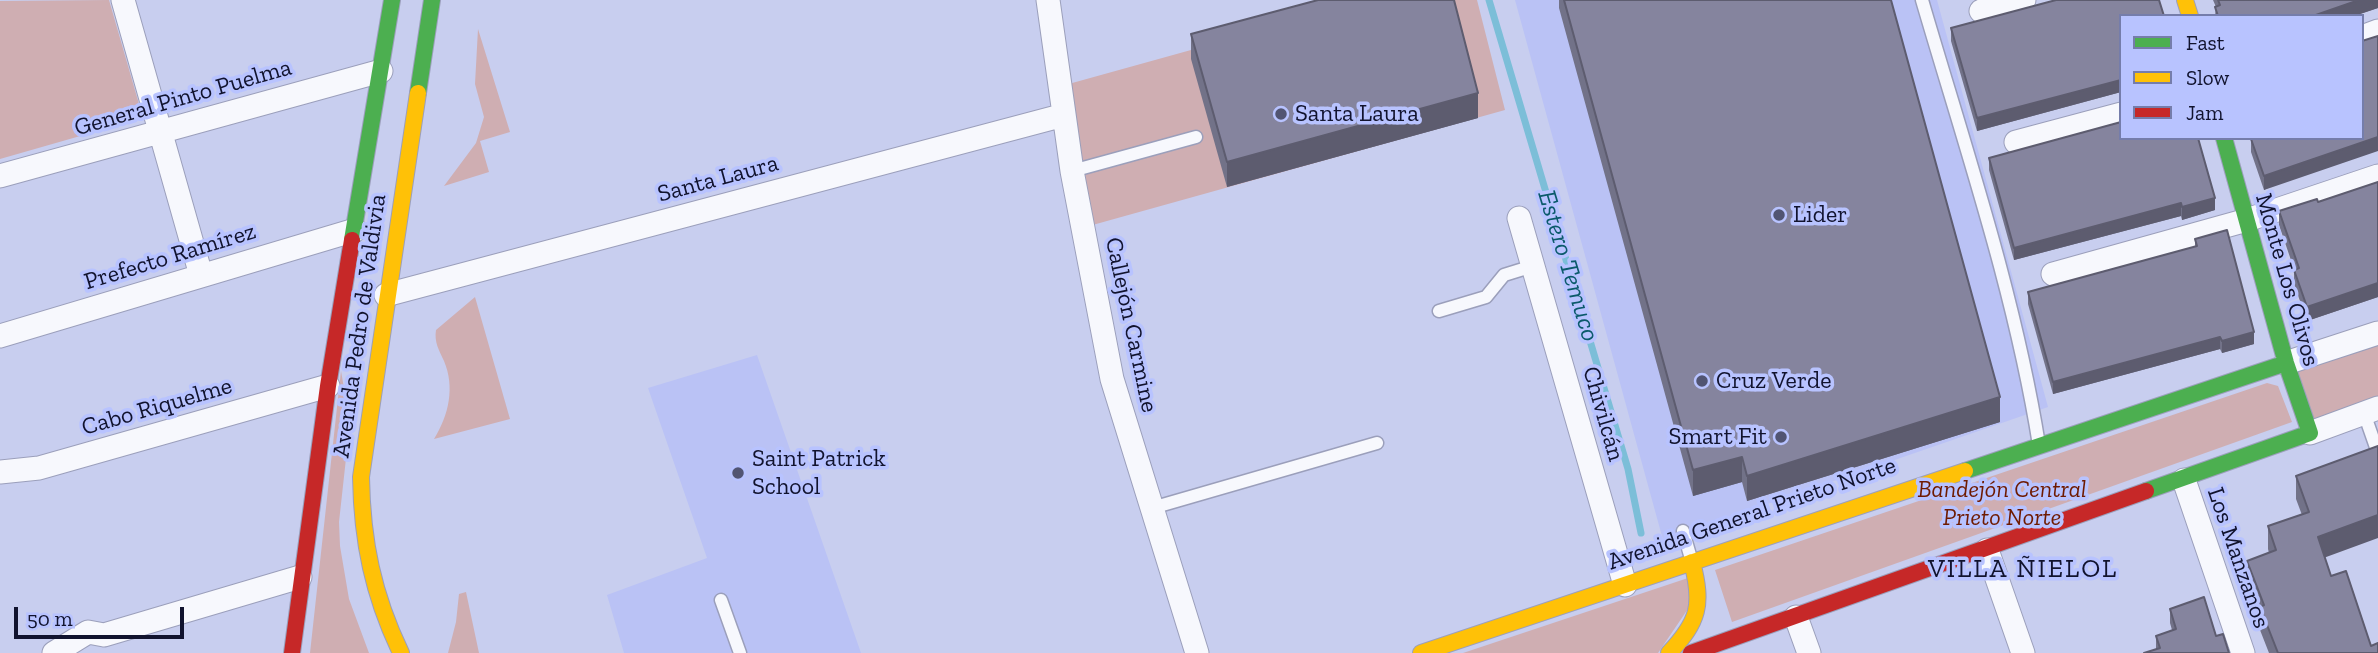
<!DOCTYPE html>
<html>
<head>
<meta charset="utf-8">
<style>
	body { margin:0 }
	#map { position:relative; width:2378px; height:653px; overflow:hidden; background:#c8ceef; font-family:"Zilla Slab",serif }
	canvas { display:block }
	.legend { position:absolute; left:2119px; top:14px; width:245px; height:126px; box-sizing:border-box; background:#b8c3ff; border:2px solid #757dab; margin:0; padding:9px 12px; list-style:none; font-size:21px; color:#11132e }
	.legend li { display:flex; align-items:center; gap:14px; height:35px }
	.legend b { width:35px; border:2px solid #757dab }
	.scale { position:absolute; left:14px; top:607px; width:170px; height:32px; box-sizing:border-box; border:4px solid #11132e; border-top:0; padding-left:9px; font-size:21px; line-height:24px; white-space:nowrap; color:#11132e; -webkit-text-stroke:5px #b8c3ff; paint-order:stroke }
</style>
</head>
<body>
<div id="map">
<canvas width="2378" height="653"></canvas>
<ul class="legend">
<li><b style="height:9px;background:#4caf50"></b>Fast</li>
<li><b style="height:9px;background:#ffc107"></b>Slow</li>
<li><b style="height:9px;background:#c62828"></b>Jam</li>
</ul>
<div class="scale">50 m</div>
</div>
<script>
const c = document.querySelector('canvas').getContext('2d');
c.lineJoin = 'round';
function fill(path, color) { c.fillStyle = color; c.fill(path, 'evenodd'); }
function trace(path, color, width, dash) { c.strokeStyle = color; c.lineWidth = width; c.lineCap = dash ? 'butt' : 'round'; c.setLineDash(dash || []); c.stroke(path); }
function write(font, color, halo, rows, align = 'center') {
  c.font = font + ' "Zilla Slab",serif'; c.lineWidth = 7; c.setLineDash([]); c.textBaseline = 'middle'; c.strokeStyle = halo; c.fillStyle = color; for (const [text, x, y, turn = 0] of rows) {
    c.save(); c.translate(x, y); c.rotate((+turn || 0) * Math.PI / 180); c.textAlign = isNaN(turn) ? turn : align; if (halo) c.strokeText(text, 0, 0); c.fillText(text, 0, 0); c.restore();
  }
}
fill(new Path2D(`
	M1515,0H1937L2048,407L1663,540Z
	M757,355L861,653H624L607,595L707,558L648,388Z`), '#bac2f5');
fill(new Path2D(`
	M109,0L143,118L0,159V1Z
	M1371,0H1477L1505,110L1089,226L1065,85Z
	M478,29L510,132L480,141L489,172L444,186L476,143L484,117L475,84Z
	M475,297L510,419L434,439C449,415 455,387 444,361C439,350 434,342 436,330Z
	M2378,340V407L2314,424L2295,367Z
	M341,371L350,422L339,522L340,546L349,599L369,653H310Z
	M2267,383L2278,386L2292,422L1732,622L1715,570Z
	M1688,578L1692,603L1658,653H1463Z
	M466,592L479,653H448L456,622L459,594Z`), '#cfaeb2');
trace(new Path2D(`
	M1489,0L1628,469L1641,533`), '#7cbed8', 7);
const lane = new Path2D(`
	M1922,0C1965,147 2015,294 2039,445
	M1072,171L1196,137
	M1439,311L1486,297L1504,275L1533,266
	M2364,413L2378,453
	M1152,508L1377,443
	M1683,531L1692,562
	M721,600L740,653`);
const street = new Path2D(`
	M123,0L201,275
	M1048,0L1072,171L1112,379L1197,653
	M1981,11L2024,0
	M2362,37L2378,31
	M2016,142L2121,114
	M0,176L381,71
	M1519,218L1625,585
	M2053,274L2247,220L2378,176
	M386,295L1064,115
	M0,336L355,230
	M2286,363L2378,333
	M2310,433L2378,408
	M0,472L39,468L328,386
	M2184,480L2243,653
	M1987,550L2023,653
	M1796,617L1809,653
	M54,653L88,632L104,635L300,577`);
const fast = new Path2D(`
	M418,93L432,0
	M352,240L392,0
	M1965,471L2286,363
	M2146,491L2310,433L2286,363L2224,138`);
const slow = new Path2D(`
	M2185,0L2190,16
	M401,653C373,595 362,541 361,477L418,93
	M1421,653L1965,471
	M1669,653C1699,621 1703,605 1692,562`);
const jam = new Path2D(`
	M292,653L328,386L352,240
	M1691,653L2146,491`);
trace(lane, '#9b9fbb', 15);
trace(street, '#9b9fbb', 25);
trace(fast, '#9b9fbb', 18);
trace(slow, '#9b9fbb', 18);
trace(jam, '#9b9fbb', 18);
trace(lane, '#f7f8fd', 12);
trace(street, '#f7f8fd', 23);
trace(fast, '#4caf50', 16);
trace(slow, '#ffc107', 16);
trace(jam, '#c62828', 16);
fill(new Path2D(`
	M1559,0H1891L2000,422L1747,501L1742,482L1693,496L1559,8Z
	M2213,0H2378V8L2354,16H2215L2216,7Z
	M2121,16V92L1977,131L1951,41V28Z
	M1191,34L1478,118L1227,187L1191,59Z
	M2362,138L2264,190L2251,152V139Z
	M1989,158L2215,210L2182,220L2181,216L2014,260L1989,170Z
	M2378,182V297L2307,321L2294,284V269L2279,225V211L2318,202Z
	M2195,239L2254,344L2222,353L2220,349L2053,394L2028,304V292L2195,247Z
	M2296,476L2331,576L2371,646L2378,653H2269L2260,630V618L2247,584V561L2269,553L2268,549V526L2302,515L2296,499Z
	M2170,609L2216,636L2156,649V636L2172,630L2170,623Z`), '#727288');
fill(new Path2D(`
	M2359,0H2378V8L2354,16H2313Z
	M2121,80V92L1977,131V118Z
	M1478,93V118L1227,187V162Z
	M2378,137V151L2264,190V176Z
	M2215,198V210L2182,220V207Z
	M2181,203V216L2014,260V248Z
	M2378,283V297L2307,321V307Z
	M2254,332V344L2222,353V341Z
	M2220,337V349L2053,394V382Z
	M2000,397V422L1747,501V476Z
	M1742,457V482L1693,496V470Z
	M2378,515V538L2318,560V537Z`), '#5d5c6f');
const building = new Path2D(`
	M1318,0H1454L1478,93L1227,162L1191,34Z
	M1564,0H1891L2000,397L1747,476L1742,457L1693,470Z
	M2056,0H2159L2164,16H2121V80L1977,118L1951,28Z
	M2218,0H2359L2313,16H2218L2215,7L2220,5Z
	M2378,36V137L2264,176L2251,139L2362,138V41Z
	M2121,122V138H2198L2215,198L2182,207L2181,203L2014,248L1989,158Z
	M2378,182V283L2307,307L2294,270L2299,268L2279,211L2317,199L2318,202Z
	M2227,230L2254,332L2222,341L2220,337L2053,382L2028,292L2197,246L2195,239Z
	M2378,446V515L2318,537L2331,576L2346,571L2371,646L2378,643V653H2278L2260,607L2264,605L2247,561L2276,550L2268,526L2309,512L2296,476Z
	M2204,597L2216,636L2223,634L2229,653H2144L2160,648L2156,636L2176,629L2170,609Z`);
fill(building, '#85849e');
trace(building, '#5d5c6f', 2);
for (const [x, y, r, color] of [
	[1281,114,7,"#515472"],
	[1779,215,7,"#515472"],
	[1702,381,7,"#515472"],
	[1781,437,7,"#515472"],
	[738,473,7,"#515472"]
]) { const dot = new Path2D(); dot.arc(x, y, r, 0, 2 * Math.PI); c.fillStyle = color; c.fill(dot); trace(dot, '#b8c3ff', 2.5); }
write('24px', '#11132e', '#b8c3ff', [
	["General Pinto Puelma",183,98,-16],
	["Santa Laura",718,179,-15],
	["Prefecto Ramírez",170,257,-17],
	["Monte Los Olivos",2287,280,74],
	["Callejón Carmine",1131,325,78],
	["Avenida Pedro de Valdivia",360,326,-82],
	["Cabo Riquelme",157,407,-16],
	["Chivilcán",1603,414,74],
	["Avenida General Prieto Norte",1752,514,-19],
	["Los Manzanos",2238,558,71]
]);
write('24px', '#11132e', '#b8c3ff', [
	["Santa Laura",1295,114],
	["Lider",1793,215],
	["Cruz Verde",1716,381],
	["Smart Fit",1767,437,"right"],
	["Saint Patrick",752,459],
	["School",752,487]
], 'left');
write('italic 24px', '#6e1a00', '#b8c3ff', [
	["Bandejón Central",2002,490],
	["Prieto Norte",2002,518]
]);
write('italic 26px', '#0b5a6b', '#b8c3ff', [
	["Estero Temuco",1568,266,73]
]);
c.letterSpacing = '2px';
write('26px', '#11132e', '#b8c3ff', [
	["VILLA ÑIELOL",2023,570]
]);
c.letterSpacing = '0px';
</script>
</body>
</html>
